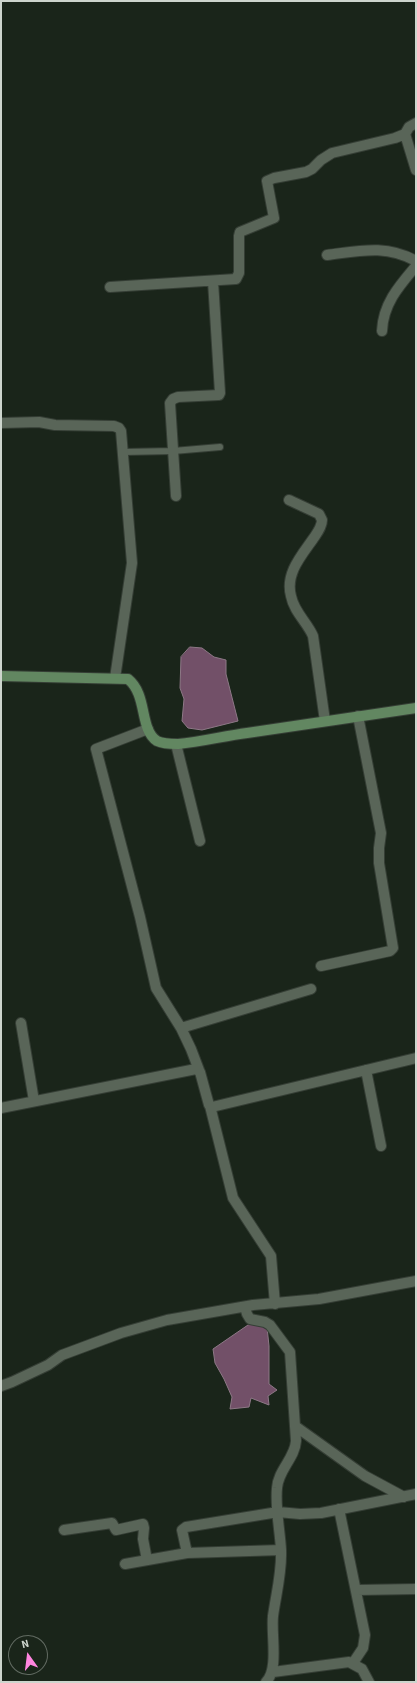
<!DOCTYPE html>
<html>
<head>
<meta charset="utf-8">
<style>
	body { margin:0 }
	#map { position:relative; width:417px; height:1683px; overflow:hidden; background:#1a251a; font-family:"Source Sans 3",sans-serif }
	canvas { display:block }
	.frame { position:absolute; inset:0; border:2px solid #cdd5cd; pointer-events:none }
	.north { position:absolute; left:8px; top:1635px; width:40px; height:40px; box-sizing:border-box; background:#1a251a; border:1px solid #626b62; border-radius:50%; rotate:346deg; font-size:11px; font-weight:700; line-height:16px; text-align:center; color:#cdd5cd }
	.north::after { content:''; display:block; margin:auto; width:14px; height:18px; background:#ff85df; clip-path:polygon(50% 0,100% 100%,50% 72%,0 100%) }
</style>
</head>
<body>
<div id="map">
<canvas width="417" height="1683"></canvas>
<div class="frame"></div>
<div class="north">N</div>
</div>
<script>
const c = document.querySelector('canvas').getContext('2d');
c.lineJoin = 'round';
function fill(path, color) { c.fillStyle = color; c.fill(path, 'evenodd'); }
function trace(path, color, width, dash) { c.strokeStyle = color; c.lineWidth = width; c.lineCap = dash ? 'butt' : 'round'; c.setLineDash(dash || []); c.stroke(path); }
const water = new Path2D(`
	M190,647L202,648L214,657L226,660V674L238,721L202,730L188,728L182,721L184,699L180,688L181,657Z
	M262,1323L267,1327L269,1346V1384L277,1390L268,1396L269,1405L251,1398L249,1407L230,1409L232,1397L224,1379L215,1363L213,1349L248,1325Z`);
fill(water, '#725068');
trace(water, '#8d7886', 1);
const lane = new Path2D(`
	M123,452L173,451L220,447`);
const street = new Path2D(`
	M405,134L416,170
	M327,255C359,251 386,244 416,261
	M110,287L236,279L239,273V236L240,232L274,218L267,181L274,178L306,172L312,169L321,160L332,153L395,138L405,134L409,127L416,123
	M382,331C383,304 399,286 416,266
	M1,423L39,422L55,425L114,426L119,428L121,431L132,563L115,678
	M176,496L170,403L173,399L178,397L219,395L220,393L213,281
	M289,500L319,514L322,520C322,527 317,533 313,539C301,556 285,574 291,596C294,612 307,622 313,636L325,721
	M148,729L96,749L140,917L156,988L181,1028L191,1049L199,1070
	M176,744L200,841
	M321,966L390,951L393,948L379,863V848L381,833L358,716
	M21,1023L34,1101
	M181,1028L311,989
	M366,1070L381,1146
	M210,1106L233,1198L271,1256L275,1304
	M1,1108L196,1069L200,1072L209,1105L212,1107L416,1058
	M245,1307L247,1314L250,1319L265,1322L270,1325L290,1352L296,1441C295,1458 278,1470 277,1488C275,1508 280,1530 281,1550C282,1573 276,1594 273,1616C271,1635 279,1669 266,1682
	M1,1386L12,1382L48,1365L62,1355L121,1333L167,1320L253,1305L319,1299L416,1281
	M295,1426L365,1476L404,1497
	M339,1509L365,1635L363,1648L353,1663
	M64,1530L112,1523L116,1530L143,1524L144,1528L143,1539L147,1560
	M187,1553L182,1530L186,1527L278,1512L300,1514L321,1513L416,1494
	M125,1564L187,1553L281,1550
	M357,1590L416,1589
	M273,1672L349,1662L362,1669L369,1682`);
const secondary = new Path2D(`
	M1,676L128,679C148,695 139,729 157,741C163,744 171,744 178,744C201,742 224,736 247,733C303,725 360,716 416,708`);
trace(lane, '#353e35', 8);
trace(street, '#353e35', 12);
trace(secondary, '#353e35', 12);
trace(lane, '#596558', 6);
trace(street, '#596558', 10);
trace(secondary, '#628761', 10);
</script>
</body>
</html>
